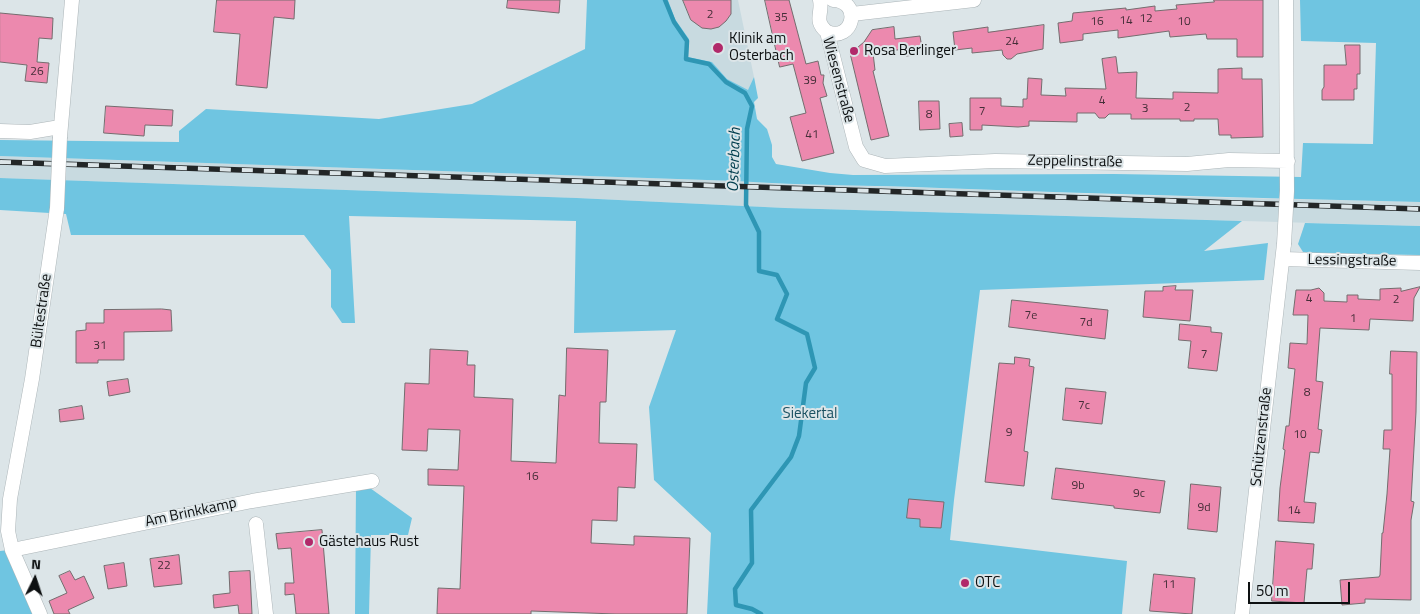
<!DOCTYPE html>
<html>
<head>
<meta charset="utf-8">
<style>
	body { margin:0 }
	#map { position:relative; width:1420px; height:614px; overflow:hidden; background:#dce5e8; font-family:"Titillium Web",sans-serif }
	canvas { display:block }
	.north { position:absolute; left:10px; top:554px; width:50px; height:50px; -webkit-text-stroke:4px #dce5e8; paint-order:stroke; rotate:4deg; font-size:14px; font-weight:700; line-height:20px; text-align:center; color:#0d1011 }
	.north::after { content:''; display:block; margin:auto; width:18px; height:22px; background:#0d1011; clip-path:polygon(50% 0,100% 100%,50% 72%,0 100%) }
	.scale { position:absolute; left:1248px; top:582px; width:102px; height:22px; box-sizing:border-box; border:2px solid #0d1011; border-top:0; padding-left:6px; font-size:15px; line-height:18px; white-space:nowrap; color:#0d1011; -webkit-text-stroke:4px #dce5e8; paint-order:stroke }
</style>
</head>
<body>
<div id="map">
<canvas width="1420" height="614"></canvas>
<div class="north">N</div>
<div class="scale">50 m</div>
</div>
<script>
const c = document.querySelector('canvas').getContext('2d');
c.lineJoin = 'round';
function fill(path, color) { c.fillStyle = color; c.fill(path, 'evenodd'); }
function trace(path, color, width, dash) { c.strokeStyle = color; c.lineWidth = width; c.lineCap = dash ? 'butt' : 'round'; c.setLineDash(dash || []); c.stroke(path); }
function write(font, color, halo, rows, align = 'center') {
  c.font = font + ' "Titillium Web",sans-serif'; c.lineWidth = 4; c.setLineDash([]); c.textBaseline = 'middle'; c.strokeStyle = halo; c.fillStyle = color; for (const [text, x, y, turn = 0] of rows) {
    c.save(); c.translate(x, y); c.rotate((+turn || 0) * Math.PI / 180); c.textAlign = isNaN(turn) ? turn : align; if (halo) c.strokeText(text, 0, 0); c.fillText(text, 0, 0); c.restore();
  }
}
fill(new Path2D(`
	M668,0H738L754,77L748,91L727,79L712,62L688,57L689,39L675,19Z
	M0,156L736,181L781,184L938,188L1115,195L1420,202V226L785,208L577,198L0,178Z`), '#c8dae0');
fill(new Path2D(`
	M587,0H668L675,19L689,39L688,57L712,62L727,79L748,90L754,77L758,98L754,102L757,119L767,129L772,145V157L776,164L830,173L853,175L1114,174L1301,177L1303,143L1373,144L1376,43L1301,41L1300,0H1420V202C1260,198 1100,194 940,188C872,185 804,186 736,181L0,156V140L179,142V131L206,109L379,119L472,104L585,49Z
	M0,178L577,198L785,208L1242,221L1204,251L1268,243L1264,280L980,290L954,500L950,540L1127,561L1122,614H707L711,533L654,480L649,407L676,330L574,333L576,221L349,216L355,323H342L331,307V270L304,235H71L66,214L0,210Z
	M1305,223L1420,226V255L1307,253L1303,252L1298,244Z
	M363,483L412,518L408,535H371L369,614H355L356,486Z
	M9,550L36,614H0V551Z`), '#6fc5e1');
trace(new Path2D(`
	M665,0L674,22L687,41L686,59L709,64L726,82L745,93L752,106L747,129L746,205L759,232V271L777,275L787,294L777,319L807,334L815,368L806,383L799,436L791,457L751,510L752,563L735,589L736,605L752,609L761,614`), '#2e96b4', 4.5);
const building = new Path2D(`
	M217,0H295L294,19L274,17L267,88L236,85L240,34L214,32Z
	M508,0H560L559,13L507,8Z
	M683,0H731V14L726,21L719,27L711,29L702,28L691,20Z
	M765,0H789L806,64L818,61L821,75H824L823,83L827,96L820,98L834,153L802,161L790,117L806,113L793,64L780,67Z
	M1214,0H1263V57H1237V39H1207L1206,34L1170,37L1169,31L1118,38V30L1083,34V40L1060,43L1058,23L1072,21L1073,13L1126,8V10L1155,6V11L1177,9L1176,5L1214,2Z
	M0,13L53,18L52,39L39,38L37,62L49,63L47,83L25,81L27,65L0,62Z
	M1044,25L1043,49L1017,54L1011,59H1007L1003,55L1002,50L972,53V48L955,50L953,32L988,27V32Z
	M894,27L895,39L920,36L923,54L906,56L905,49L873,53L875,70L873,71L889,136L871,140L850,53L859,51L858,47L864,42L872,30Z
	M1345,45H1360V74H1357V89H1354V100H1322V90L1324,87V65H1346Z
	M1116,57L1118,73L1137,72L1136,98L1173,99V92L1218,93V69L1242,68V79H1262L1263,137L1231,138V135H1219L1218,119H1194V121H1180V119H1131V114H1109L1105,118H1099L1095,113H1077V122L1029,121V126L1018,127L982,125V130H970V98H1001V106L1023,107V99H1027L1028,78L1042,79L1041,95L1066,96L1065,88L1106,89L1102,59Z
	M919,101H939L940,129L920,130Z
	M106,106L173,110L172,126L145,125L144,136L104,133Z
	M962,123L963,136L950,137L949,124Z
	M1176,286L1175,290H1193L1190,321L1143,317L1145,291H1163V287Z
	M1420,287L1414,298L1413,321L1370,319L1369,330L1320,328L1316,381L1323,382L1318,429L1322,430L1319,453L1310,452L1304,502L1316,503L1314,523L1278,521L1280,488L1285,450L1283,449L1286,426H1289L1295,369L1288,368L1290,343L1307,344L1308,315H1293L1296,290H1311L1319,288L1324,293V301L1347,302V295H1358V299L1380,300V289L1401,288V291Z
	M1012,300L1108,310L1105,339L1009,327Z
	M162,309L171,310L172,331L124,332V360H98V363H76V331L86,330V323H104V310Z
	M1180,324L1211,327V332L1222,333L1217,371L1188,368L1191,341L1179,340Z
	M567,348L608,350L606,402H600L599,443L637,444L635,488L618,487L617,521L592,520L591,543L634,545V536L690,538L687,614H616L531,611V614H437L438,588L460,589L464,486L428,485V469L458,470L460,430L428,429L427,451L402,450L405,383L429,384L430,349L468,351L467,365H475L474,397L513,399L511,461L556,463L559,395L565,396Z
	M1391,351L1417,352L1416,412L1411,501L1414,502L1411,520V600L1365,599V603L1342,605L1340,580L1379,577L1380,575L1382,533H1383L1387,494L1390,449H1383L1384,430H1392V374H1390Z
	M1015,357L1030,359L1029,366L1034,367L1024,451L1028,452L1024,486L985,482L999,363L1014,364Z
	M128,379L130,392L109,396L107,382Z
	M1066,388L1106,392L1102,424L1063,420Z
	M82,406L84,419L60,422L59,410Z
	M1056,468L1165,481L1160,513L1114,508V506L1052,499Z
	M1191,484L1221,487L1217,532L1188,529Z
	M909,499L944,502L941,528L920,527V519L907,518Z
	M322,530L329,614H296L294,594L285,595V583H294L291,548L278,549L276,534Z
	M1276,541L1314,544L1312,569H1307L1304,603L1272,601Z
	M179,555L182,584L154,587L150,559Z
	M124,563L127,586L108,589L104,566Z
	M70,571L75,580L84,576L94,598L68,610L70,614H54L49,601L67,593L59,576Z
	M250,571L252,614H239L238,605L214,608L213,595L230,593L229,572Z
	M1154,574L1195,578L1192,614L1150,611Z`);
fill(building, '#ec89ae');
trace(building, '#746c6e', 1);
const minor = new Path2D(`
	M820,0C823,14 813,20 827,32L856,147L864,160L885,166L995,161L1187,164L1229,160L1288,161
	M1286,0L1287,191
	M852,14L974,0
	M827,32C853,43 863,1 833,0
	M0,131L30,132L54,128H60
	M60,137L72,0
	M1283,259L1420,263
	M256,524L266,614
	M12,550L252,501L372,481
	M40,614L12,550L8,531L10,499L32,379L57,208
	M1242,614L1284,244`);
trace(minor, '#acb5b8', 15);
trace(minor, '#fff', 14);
const rail = new Path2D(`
	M0,162L1420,209`);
trace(rail, '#222627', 5.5);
trace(rail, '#dce5e8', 4, [11]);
const minorBridge = new Path2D(`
	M57,208L60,137
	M1284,244L1287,191`);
trace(minorBridge, '#acb5b8', 15, []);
trace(minorBridge, '#fff', 14);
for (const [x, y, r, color] of [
	[718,48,6,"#b1296a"],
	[854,51,5,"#b1296a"],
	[309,542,5,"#b1296a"],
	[965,583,5,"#b1296a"]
]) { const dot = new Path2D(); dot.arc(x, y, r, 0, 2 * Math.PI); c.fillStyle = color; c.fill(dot); trace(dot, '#dce5e8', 2); }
write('12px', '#452e38', null, [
	["2",710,15],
	["35",781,18],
	["12",1146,19],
	["14",1126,21],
	["16",1097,22],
	["10",1184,22],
	["24",1012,42],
	["26",37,72],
	["39",810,81],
	["4",1102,101],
	["2",1187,108],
	["3",1145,109],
	["7",982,112],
	["8",929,115],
	["41",812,135],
	["4",1309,299],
	["2",1396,300],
	["7e",1031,316],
	["1",1353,319],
	["7d",1086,323],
	["31",100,346],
	["7",1204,355],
	["8",1307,393],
	["7c",1084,406],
	["9",1009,433],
	["10",1300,435],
	["16",532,477],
	["9b",1078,486],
	["9c",1139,494],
	["9d",1204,508],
	["14",1294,511],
	["22",164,566],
	["11",1169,585]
]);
write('15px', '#0d1011', '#dce5e8', [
	["Klinik am",729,39],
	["Osterbach",729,56],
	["Rosa Berlinger",864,51],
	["Gästehaus Rust",319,542],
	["OTC",975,583]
], 'left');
write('15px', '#0d1011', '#dce5e8', [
	["Wiesenstraße",838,80,75],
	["Zeppelinstraße",1075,162,1],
	["Lessingstraße",1352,261,1],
	["Bültestraße",42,311,-82],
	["Schützenstraße",1262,437,-84],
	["Am Brinkkamp",191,513,-12]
]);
write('15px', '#1a5162', '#dce5e8', [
	["Siekertal",810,414]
]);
write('italic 16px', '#003d4d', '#dce5e8', [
	["Osterbach",735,160,-88]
]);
</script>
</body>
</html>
